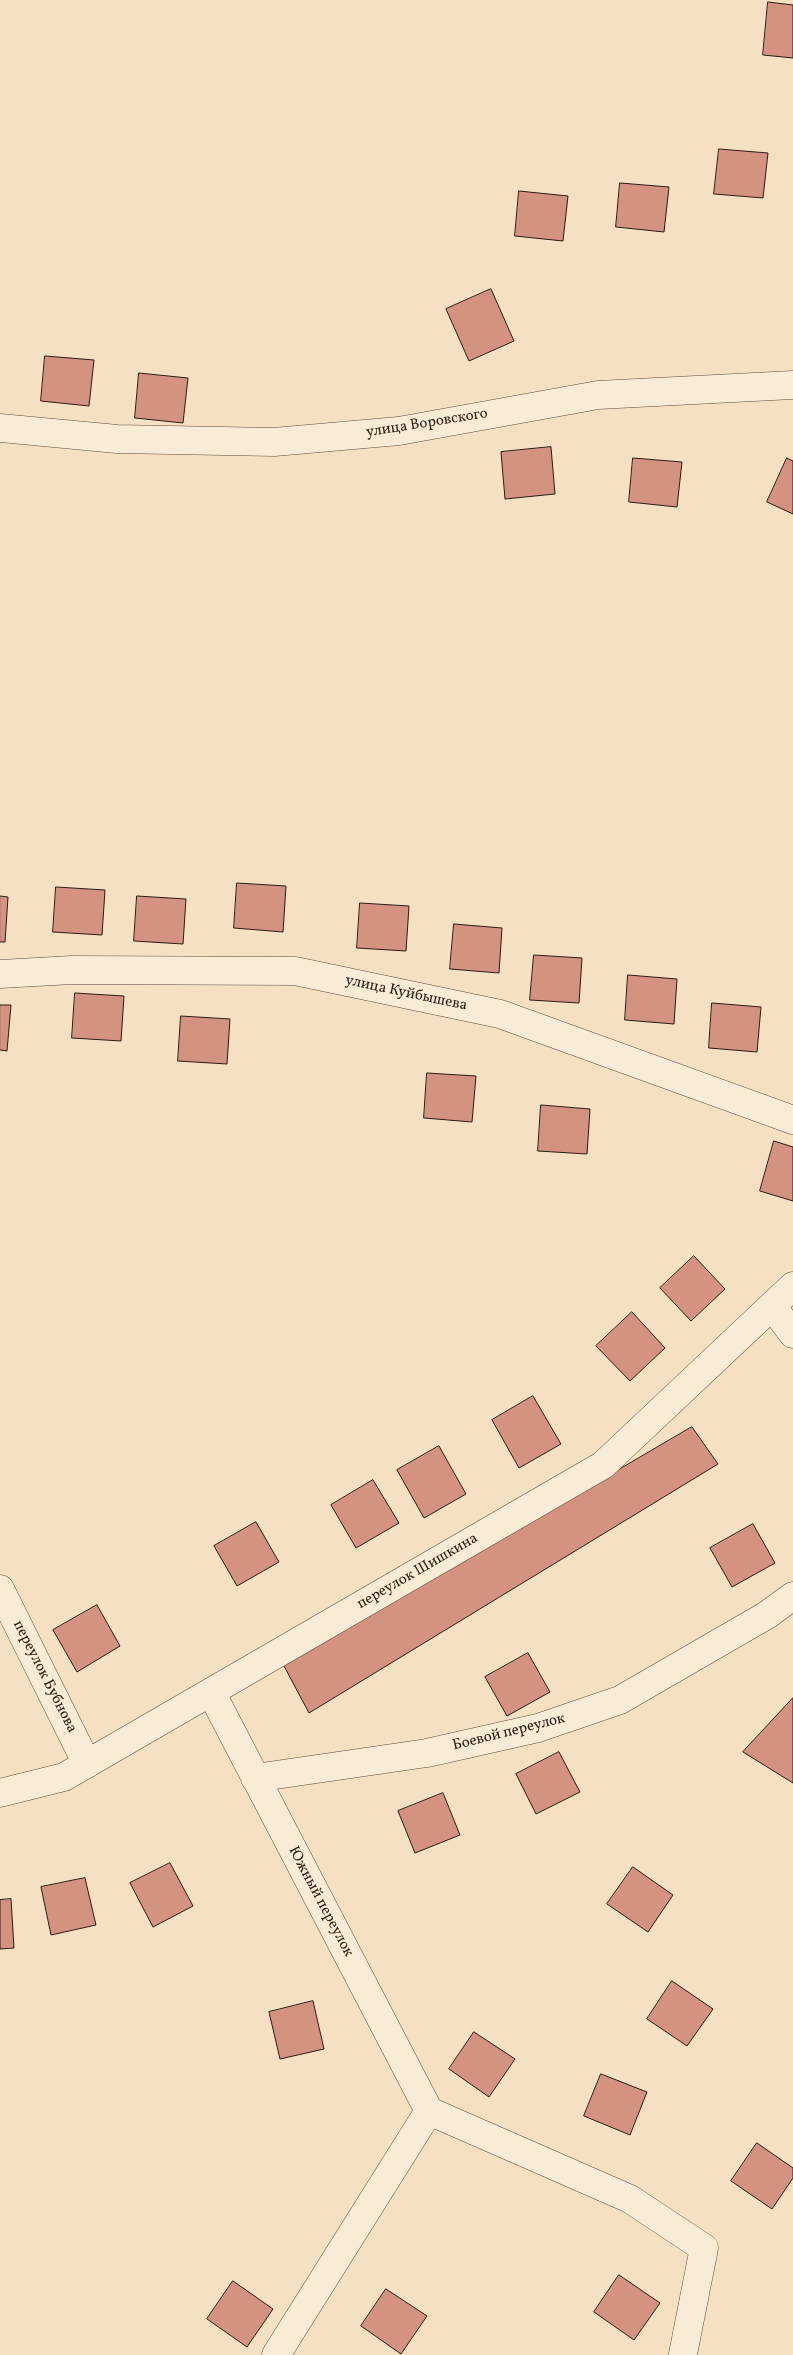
<!DOCTYPE html>
<html>
<head>
<meta charset="utf-8">
<style>
	body { margin:0 }
	canvas { display:block; background:#f5e1c1 }
</style>
</head>
<body>
<canvas width="793" height="2355"></canvas>
<script>
const c = document.querySelector('canvas').getContext('2d');
c.lineJoin = 'round';
function fill(path, color) { c.fillStyle = color; c.fill(path, 'evenodd'); }
function trace(path, color, width, dash) { c.strokeStyle = color; c.lineWidth = width; c.lineCap = dash ? 'butt' : 'round'; c.setLineDash(dash || []); c.stroke(path); }
function write(font, color, halo, rows, align = 'center') {
  c.font = font + ' Vollkorn,serif'; c.lineWidth = 4.5; c.setLineDash([]); c.textBaseline = 'middle'; c.strokeStyle = halo; c.fillStyle = color; for (const [text, x, y, turn = 0] of rows) {
    c.save(); c.translate(x, y); c.rotate((+turn || 0) * Math.PI / 180); c.textAlign = isNaN(turn) ? turn : align; if (halo) c.strokeText(text, 0, 0); c.fillText(text, 0, 0); c.restore();
  }
}
const building = new Path2D(`
	M768,2L793,5V58L763,55Z
	M719,149L768,153L763,198L714,194Z
	M620,183L669,187L664,232L616,227Z
	M519,191L568,196L563,241L515,236Z
	M491,289L514,341L469,361L446,309Z
	M45,356L94,360L89,406L41,401Z
	M139,373L188,378L183,423L135,418Z
	M551,447L555,494L505,499L501,452Z
	M633,458L682,462L677,507L629,502Z
	M787,458L793,461V514L767,502Z
	M237,883L286,886L283,932L234,928Z
	M56,887L105,890L102,935L53,932Z
	M0,896L8,897L5,942H0Z
	M137,896L186,899L183,944L134,941Z
	M360,903L409,906L406,951L357,948Z
	M454,924L502,928L499,973L450,969Z
	M534,955L582,958L579,1003L530,1000Z
	M628,975L677,979L674,1024L625,1020Z
	M75,993L124,996L121,1041L72,1038Z
	M712,1003L761,1007L757,1052L709,1048Z
	M0,1005H11L7,1051L0,1050Z
	M181,1016L230,1019L227,1064L178,1061Z
	M427,1073L476,1076L472,1122L424,1118Z
	M541,1105L590,1109L587,1154L538,1151Z
	M774,1141L793,1147V1201L760,1191Z
	M694,1256L725,1289L691,1321L660,1288Z
	M632,1312L665,1348L630,1381L596,1346Z
	M533,1396L561,1444L519,1468L492,1420Z
	M692,1427L718,1464L309,1713L284,1666Z
	M439,1446L466,1494L424,1518L397,1470Z
	M373,1480L399,1523L356,1548L331,1505Z
	M256,1522L279,1562L237,1586L214,1546Z
	M753,1524L775,1563L732,1587L710,1548Z
	M97,1605L120,1646L77,1672L53,1630Z
	M528,1653L550,1692L507,1716L485,1677Z
	M793,1698V1783L743,1752Z
	M559,1752L580,1792L536,1814L516,1774Z
	M443,1793L460,1835L415,1853L398,1811Z
	M170,1863L193,1906L153,1927L130,1883Z
	M633,1867L673,1895L648,1932L607,1904Z
	M85,1878L96,1925L51,1935L41,1887Z
	M11,1899L14,1948L0,1949V1900Z
	M672,1981L713,2009L687,2046L647,2019Z
	M313,2001L324,2049L280,2059L269,2012Z
	M474,2032L515,2059L489,2097L449,2069Z
	M601,2074L647,2092L630,2135L584,2116Z
	M757,2143L793,2168V2178L772,2209L731,2181Z
	M619,2275L660,2303L634,2340L594,2312Z
	M233,2281L273,2309L247,2347L207,2319Z
	M386,2289L427,2316L401,2354L361,2326Z`);
fill(building, '#d49281');
trace(building, '#2a1c12', 1);
const minor = new Path2D(`
	M0,428L117,439L274,442L399,431L598,395L793,385
	M0,974L72,970L295,971L500,1014L793,1120
	M772,1306L793,1334
	M0,1589L87,1764
	M211,1692L429,2111L276,2355
	M255,1778L427,1753L538,1728L620,1700L767,1615L793,1596
	M0,1793L64,1777L603,1465L793,1286
	M429,2111L630,2199L704,2248L683,2354`);
trace(minor, '#5d4d3e', 29);
trace(minor, '#f8ecd7', 28);
write('15px', '#2a1c12', '#f8ecd7', [
	["улица Воровского",427,424,-9],
	["улица Куйбышева",406,994,12],
	["переулок Шишкина",418,1572,-30],
	["переулок Бубнова",44,1677,63],
	["Боевой переулок",509,1733,-14],
	["Южный переулок",320,1902,62]
]);
</script>
</body>
</html>
